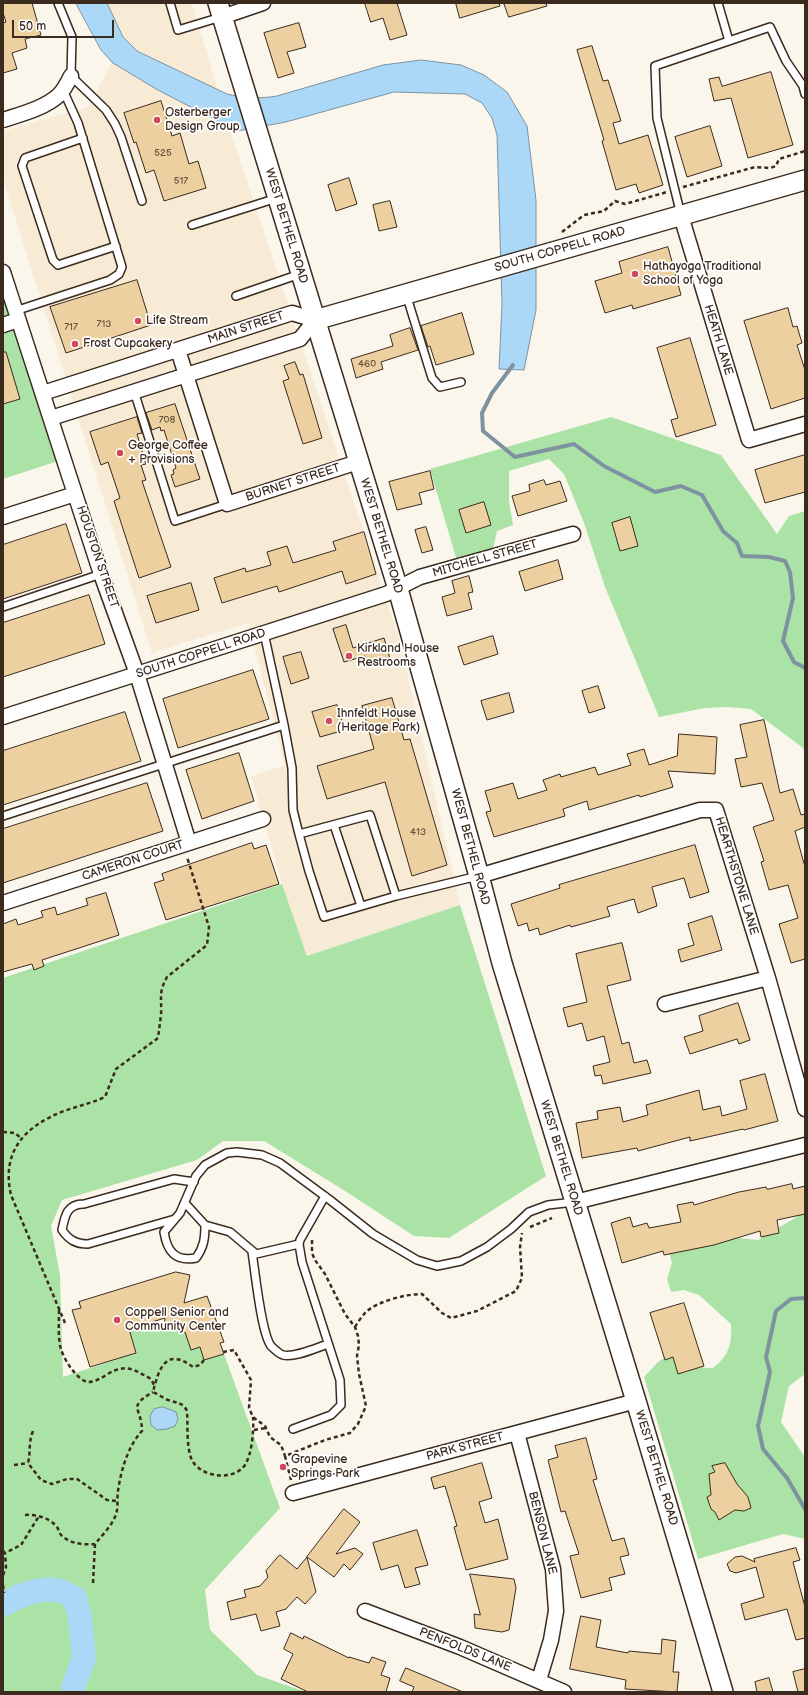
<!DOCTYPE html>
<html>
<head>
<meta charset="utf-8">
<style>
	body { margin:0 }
	#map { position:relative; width:808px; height:1695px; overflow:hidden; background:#fbf6ec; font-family:"Balsamiq Sans",sans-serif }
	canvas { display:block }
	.frame { position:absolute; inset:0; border:4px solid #3b2a1e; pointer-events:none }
	.scale { position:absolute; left:12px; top:20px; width:102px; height:18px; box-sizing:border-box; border:2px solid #3b2a1e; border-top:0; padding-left:5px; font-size:12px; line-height:14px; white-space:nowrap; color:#3b2a1e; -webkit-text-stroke:3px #fff; paint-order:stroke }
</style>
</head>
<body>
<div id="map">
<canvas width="808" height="1695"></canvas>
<div class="frame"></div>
<div class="scale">50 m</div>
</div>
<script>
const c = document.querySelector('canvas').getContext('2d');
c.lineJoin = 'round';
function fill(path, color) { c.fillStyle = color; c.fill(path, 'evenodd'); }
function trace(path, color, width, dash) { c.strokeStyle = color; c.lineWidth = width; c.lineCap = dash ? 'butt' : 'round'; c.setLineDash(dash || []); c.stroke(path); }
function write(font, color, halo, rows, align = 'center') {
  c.font = font + ' "Balsamiq Sans",sans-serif'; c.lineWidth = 3.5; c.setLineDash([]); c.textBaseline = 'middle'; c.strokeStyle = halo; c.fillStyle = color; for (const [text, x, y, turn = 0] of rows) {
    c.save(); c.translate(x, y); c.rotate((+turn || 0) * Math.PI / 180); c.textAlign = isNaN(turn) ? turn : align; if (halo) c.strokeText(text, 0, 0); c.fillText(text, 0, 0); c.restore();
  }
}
fill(new Path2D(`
	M80,3H192L229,127L399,638L460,905L307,956L282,884L251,776L285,765L248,623L152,653L3,179V131L88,107L111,64Z`), '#f7ebd5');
fill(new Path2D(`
	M3,296L58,461L3,479Z
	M611,417L721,455L777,534L789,516L805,511V752L803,748L751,709L728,707L705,708L659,717L605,587L584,523L564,474L549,459L509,471V501L513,525L497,531L491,558L459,568L430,469Z
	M282,884L307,956L460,905L546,1176L449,1238L414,1236L342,1189L264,1141H223L197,1160L62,1200L51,1226L60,1275L63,1377L136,1353L129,1329L150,1322L179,1330L181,1319L200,1347L204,1360L224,1354L280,1508L205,1590L210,1630L257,1675L306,1692H3V978Z
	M805,1212V1374L789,1386L781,1422L805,1457V1539L783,1534L698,1559L644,1377L657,1363L674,1350L687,1367L713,1368C729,1355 732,1345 731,1324L699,1295L684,1290L671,1292L667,1279L672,1263L667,1245L719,1236L758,1240Z`), '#abe3a7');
const water = new Path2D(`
	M76,3H107L123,37L137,51L227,94C243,98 260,99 277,96L383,65L421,60L461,65L484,75L507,92L527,126L536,200V310L524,370L499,369L502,304L497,135L492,118L482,103L465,94L394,92L286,122L237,131L156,89L113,63L101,50Z
	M163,1407L176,1412L178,1419L175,1426L167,1429L157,1430L151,1425L150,1416L154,1409Z`);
fill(water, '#aad8f6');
trace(water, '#7e92a0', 1);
trace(new Path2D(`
	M513,365L492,393L482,413L483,431L515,457L574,444L604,466L655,492L681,486L702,495L723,531L737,543L742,556L769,557L785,561L790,572L793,598L783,641L794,662L805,668
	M805,1298L791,1299L776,1311L766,1357L770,1372L758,1426L763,1449L787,1478L805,1509`), '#7e92a0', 4);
trace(new Path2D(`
	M3,1605C19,1595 42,1586 61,1591C65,1592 70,1596 75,1598L80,1618L84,1658L73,1687L74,1692`), '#aad8f6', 24);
const building = new Path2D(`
	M3,3H32L41,35L25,39L27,48L12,53L17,69L3,73V23L6,22L3,13Z
	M365,3H397L407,35L390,40L383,18L371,22Z
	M456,3H499L500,6L460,18Z
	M504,3H546L547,6L509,17Z
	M299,23L306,47L287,52L294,73L278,78L264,33Z
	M592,46L603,81L608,80L621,121L613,123L619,144L648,135L663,185L639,193L636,184L616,190L602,141L604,140L577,50Z
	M771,72L793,145L748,158L731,98L714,101L709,79L719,77L722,86Z
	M161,101L172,136L180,133L189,164L198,161L206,188L164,201L154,170L146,173L136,142L134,143L124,113Z
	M710,126L722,166L687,177L675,137Z
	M349,178L357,204L336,211L328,185Z
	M390,201L397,227L379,231L373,205Z
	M668,247L681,295L633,309L632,305L605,313L595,281L622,273L619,262Z
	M137,280L151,325L66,353L50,307Z
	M788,308L793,327L797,326L802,343L797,345L805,370V398L771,409L744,321Z
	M462,313L474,354L436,365L430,346L428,347L421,326Z
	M410,328L418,350L381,362L383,369L356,378L351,359L393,346L390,335Z
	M690,338L716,425L676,437L671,420L678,418L657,348Z
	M3,352H6L20,399L3,404Z
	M295,362L300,375L303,374L322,438L303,444L283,381L289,379L284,366Z
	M175,404L200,479L175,487L171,475L174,474L173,470L176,468L164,430L161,431L160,427L152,430L146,413Z
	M137,417L142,433L137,434L146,464L141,465L146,480L142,481L171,567L139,578L114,501L120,498L108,462L101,465L90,432Z
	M805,455V492L765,503L755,470Z
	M430,471L434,489L419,493L422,504L397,510L389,482Z
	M544,480L546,485L560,481L567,501L518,516L512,496L530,491L529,485Z
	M484,502L491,525L466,533L459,510Z
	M630,517L638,546L620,551L612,523Z
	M66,524L82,573L3,599V545Z
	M426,527L433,550L422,553L415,530Z
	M364,532L376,574L346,584L342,571L279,592L277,586L222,603L214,578L245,568L246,572L271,565L267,552L287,546L293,563L336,550L333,542Z
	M558,560L563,579L525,591L519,572Z
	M469,576L473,592L468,593L472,609L447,616L442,597L455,593L452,581Z
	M191,583L199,610L156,623L147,596Z
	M89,595L105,644L3,677V623Z
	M346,625L353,648L384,638L390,659L368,665L365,656L344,662L333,629Z
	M493,636L498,654L464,665L458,647Z
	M301,652L309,678L291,684L283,657Z
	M253,670L269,719L178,748L163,699Z
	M598,686L605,708L589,713L582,691Z
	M509,693L514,712L487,720L481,701Z
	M392,698L404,740L410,739L447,865L412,876L385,782L327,799L317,766L374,749L362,706Z
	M337,705L345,730L320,737L312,712Z
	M125,712L141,761L3,805V751Z
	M764,720L780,793L793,789L801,815L805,814V827L795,831L805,867V959L791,963L779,924L798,918L788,885L769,890L761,862L764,861L753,827L774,820L762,783L741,787L735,759L747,757L740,725Z
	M679,734L717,737L715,774L668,771L673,787L640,797L639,795L589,810L587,801L563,809L565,816L494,837L486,812L491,811L485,791L513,783L518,799L547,790L543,780L560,774L561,777L595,767L598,775L631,765L627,754L644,749L649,765L677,756Z
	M239,753L254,801L202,819L186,770Z
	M147,783L163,831L3,883V829Z
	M252,843L254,849L266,845L279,884L166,920L154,883L164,880L162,874Z
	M695,845L709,892L690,898L684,878L652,887L657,906L638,913L634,899L607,907L610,916L571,927L570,925L540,935L538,928L529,931L527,923L518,926L511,904L560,888L559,885Z
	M106,893L119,935L42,960L44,966L34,970L32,964L3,972V924L16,919L18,925L43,917L41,911L55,907L57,915L88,905L86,899Z
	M712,916L722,950L681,962L678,950L694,945L688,924Z
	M622,943L631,980L607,986L622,1044L629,1042L634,1063L647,1060L651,1073L603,1084L601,1075L595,1076L593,1066L610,1062L604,1036L587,1041L582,1023L568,1027L563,1008L587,1002L576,954Z
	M738,1003L750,1040L739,1044L737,1039L690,1054L684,1037L703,1031L699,1016Z
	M765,1074L778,1121L744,1130L743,1129L690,1141V1137L638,1151L637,1148L582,1158L576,1123L598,1119L597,1111L620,1107L623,1122L648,1115L646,1105L699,1090L703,1110L720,1106L722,1116L747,1109L740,1081Z
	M792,1184L793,1189L805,1186V1214L777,1220L779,1233L761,1237L760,1231L714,1245L664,1255L663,1251L622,1263L611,1223L630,1217L633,1227L647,1223L649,1228L681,1222L677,1205L693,1202L694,1205L739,1192L766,1187L767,1189Z
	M176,1272L190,1275L184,1303L207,1296L224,1342L220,1343L224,1354L204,1360L200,1347L191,1350L185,1332L164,1327L165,1318L129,1329L136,1353L90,1367L72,1310L81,1308L79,1302Z
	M684,1303L704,1366L678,1374L673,1357L665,1360L650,1313Z
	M586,1438L597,1479L593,1480L612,1541L624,1538L629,1555L620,1557L625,1574L609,1578L612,1590L581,1598L570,1556L579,1554L565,1511L561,1512L548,1460L558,1457L555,1446Z
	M482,1463L492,1498L479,1502L485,1523L498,1519L508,1559L466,1570L454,1527L457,1526L445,1486L434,1489L431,1478Z
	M725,1463L737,1484L748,1497L751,1508L744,1511L735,1510L719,1520L715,1512L711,1509L707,1497L711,1495L709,1474L715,1472L712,1466Z
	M344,1509L360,1522L336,1554L355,1548L363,1554L350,1570L344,1564L334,1577L307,1557Z
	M417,1530L428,1565L415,1568L420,1584L405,1588L398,1565L381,1570L373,1543Z
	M796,1548L800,1560L793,1562L805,1607V1638L796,1640L787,1609L745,1620L741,1604L764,1597L756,1567L736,1573L730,1571L727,1564L735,1557L742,1556L755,1562L754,1559Z
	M280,1555L297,1569L307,1557L316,1592L305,1604L297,1597L286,1609L276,1612L280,1626L261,1631L256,1614L231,1620L227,1602L246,1597L244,1590L260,1586L268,1577L266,1571Z
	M470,1574L514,1579L516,1588L509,1630L502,1632L475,1628L474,1614L480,1615Z
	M581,1616L601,1620L596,1647L628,1653L629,1651L661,1654L662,1639L676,1641L673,1672H679L677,1692L625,1689L626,1680L570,1669Z
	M291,1633L303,1639L304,1636L349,1658V1657L369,1663L372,1657L386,1662L381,1675L390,1678L386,1692H308L281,1679L293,1654L284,1649Z
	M406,1668L463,1692H412L414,1687L400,1681Z
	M805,1669V1692H798L793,1672Z
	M769,1678L773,1692H757L755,1682Z`);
fill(building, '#edd0a0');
trace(building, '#3b2a1e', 1);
const lane = new Path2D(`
	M58,3L72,37L71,76L106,110L115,124L121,137L142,201
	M170,3L178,30L221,17
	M718,3L729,41
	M83,138L25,158L22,166L53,260L58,265L116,246
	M681,215L657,118L655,66L770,27L786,61L803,86L805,94
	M192,225L277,198
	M406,294L432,378L440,387L461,382
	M236,296L300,274
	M15,311L110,280L119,274L122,267L78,123L63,90
	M134,391L175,521L227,504
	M3,607L101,574
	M264,633L284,725L292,768L293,810L299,834L370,815L396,896L478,876
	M3,816L284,725
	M334,825L361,906
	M299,834L309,871L324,917L396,896
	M185,1203L205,1225C205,1238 204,1247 196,1258C175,1262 167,1251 164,1232L180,1213L196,1176L205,1165L227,1153L237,1152L262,1155L280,1163L330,1200L373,1234L417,1260L437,1266L461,1261L487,1247L511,1229L529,1212L548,1205L574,1202
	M175,1219L88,1244C76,1244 69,1240 62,1230C65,1215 67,1204 84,1204L174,1179L194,1182
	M205,1225L230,1232L256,1254L299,1244
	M252,1252C255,1270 261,1333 271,1346C274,1349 280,1354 283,1355C294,1358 316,1348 328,1344
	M293,1429L331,1415L341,1405L340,1380L302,1262L299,1244L300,1240L325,1196`);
const street = new Path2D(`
	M222,17L263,3
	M3,120C22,114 45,108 59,95C64,90 68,82 71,76
	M681,216L749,440L805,424
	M3,272L101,574L137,674L189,843
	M3,325L18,320
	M178,350L227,504L358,462
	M43,393L292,313L315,320L300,339L51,418
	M3,517L75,494
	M3,717L386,594L420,577L573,534
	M479,876L700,810H716L768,978L805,1109
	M3,903L263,819
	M665,1004L768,978
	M575,1202L805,1145
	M517,1433L553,1569L556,1611L551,1640L539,1680
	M293,1493L636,1401
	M365,1611L460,1647L564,1692`);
const secondary = new Path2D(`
	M218,3L398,589L479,876L502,963L636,1401L723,1692
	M315,320L805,180`);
trace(lane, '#3b2a1e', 10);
trace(street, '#3b2a1e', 17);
trace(secondary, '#3b2a1e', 22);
trace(new Path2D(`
	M683,187L755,167L770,168L776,166L779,159L805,151
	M562,232L584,215L604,211L615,201L625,204L667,192
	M3,1132L15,1133L22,1139
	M530,1227L552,1218
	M59,1310C59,1322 58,1333 60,1345C61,1355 77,1382 89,1382C94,1382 102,1378 106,1375C126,1363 133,1369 151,1379L154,1385
	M65,1323L11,1195C1,1151 25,1126 64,1111C78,1106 92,1103 105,1097L116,1069L158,1038C159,1030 160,1023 161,1015C162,998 158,993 167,977L207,945L209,927L187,857
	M355,1327C358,1322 362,1316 366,1312C378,1301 406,1294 422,1294L442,1313L451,1318L477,1311L516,1291L522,1278L520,1247L522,1233
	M223,1352L234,1350L251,1380L249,1408L253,1417L265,1426L270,1437L281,1445L285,1456
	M204,1360L200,1365L193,1367C166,1347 159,1368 153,1392C158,1394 163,1398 168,1400C176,1403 183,1402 187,1411C188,1424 186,1448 192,1460C200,1477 233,1482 245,1465C252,1454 254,1430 253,1417
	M254,1430L266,1428
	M33,1431C28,1443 31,1451 28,1463L41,1480L52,1484L67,1479H77L107,1500L117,1501
	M14,1465L28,1463
	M291,1480L285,1456L325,1440L350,1433L358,1424L366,1406L359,1374L357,1356L359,1345L358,1336L355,1327L345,1314L325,1274L315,1260L312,1253V1240
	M25,1515C36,1514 50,1518 57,1527C59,1530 59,1533 62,1536C71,1544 84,1545 95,1544C103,1534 115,1523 117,1510C118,1504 117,1497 118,1491C121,1470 128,1446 142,1431C142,1407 126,1408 153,1392
	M3,1551L5,1553L21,1545L39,1516
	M3,1575L6,1567L5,1553
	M93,1583L95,1544
	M3,1585L4,1593`), '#3b2a1e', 2.5, [4, 3]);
trace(lane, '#fff', 7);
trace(street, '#fff', 14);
trace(secondary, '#fff', 19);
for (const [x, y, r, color] of [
	[157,120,4,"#d1495b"],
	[635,274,4,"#d1495b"],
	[138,321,4,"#d1495b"],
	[75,344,4,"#d1495b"],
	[120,453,4,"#d1495b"],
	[349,656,4,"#d1495b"],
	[329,721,4,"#d1495b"],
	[117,1320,4,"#d1495b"],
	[283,1467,4,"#d1495b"]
]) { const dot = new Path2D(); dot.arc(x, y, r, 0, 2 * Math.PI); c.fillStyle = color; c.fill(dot); trace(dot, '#fff', 1.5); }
write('10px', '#68543e', null, [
	["525",163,153],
	["517",181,181],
	["713",104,324],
	["717",71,327],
	["460",367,364],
	["708",167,420],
	["413",418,832]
]);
write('12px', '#3b2a1e', '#fff', [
	["Osterberger",165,113],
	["Design Group",165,127],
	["Hathayoga Traditional",643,267],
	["School of Yoga",643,281],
	["Life Stream",146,321],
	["Frost Cupcakery",83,344],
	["George Coffee",128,446],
	["+ Provisions",128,460],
	["Kirkland House",357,649],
	["Restrooms",357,663],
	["Ihnfeldt House",337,714],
	["(Heritage Park)",337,728],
	["Coppell Senior and",125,1313],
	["Community Center",125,1327],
	["Grapevine",291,1460],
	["Springs Park",291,1474]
], 'left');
write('12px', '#3b2a1e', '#fff', [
	["WEST BETHEL ROAD",286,226,73],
	["SOUTH COPPELL ROAD",560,250,-16],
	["MAIN STREET",246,328,-18],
	["HEATH LANE",718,340,73],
	["BURNET STREET",293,483,-18],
	["WEST BETHEL ROAD",381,536,73],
	["HOUSTON STREET",97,557,71],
	["MITCHELL STREET",485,559,-16],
	["SOUTH COPPELL ROAD",201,654,-18],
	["WEST BETHEL ROAD",470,847,75],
	["CAMERON COURT",133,861,-18],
	["HEARTHSTONE LANE",736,876,73],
	["WEST BETHEL ROAD",561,1158,73],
	["PARK STREET",465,1447,-15],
	["WEST BETHEL ROAD",656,1468,73],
	["BENSON LANE",542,1533,76],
	["PENFOLDS LANE",465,1650,22]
]);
</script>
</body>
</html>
